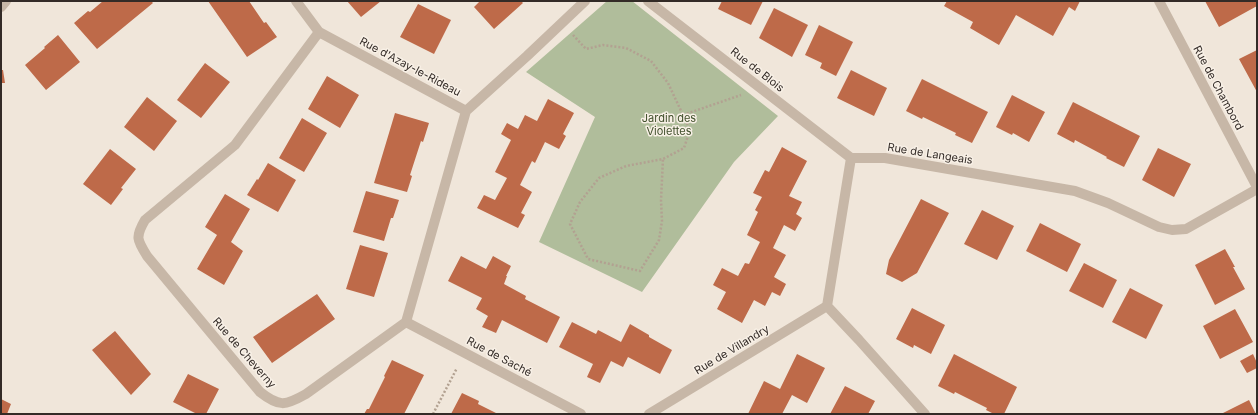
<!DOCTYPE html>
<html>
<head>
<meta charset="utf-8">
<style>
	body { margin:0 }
	#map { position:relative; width:1258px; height:415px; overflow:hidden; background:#f0e6da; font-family:Inter,sans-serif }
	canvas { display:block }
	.frame { position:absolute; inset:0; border:2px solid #332b27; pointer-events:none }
</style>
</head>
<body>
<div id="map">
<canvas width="1258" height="415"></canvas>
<div class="frame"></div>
</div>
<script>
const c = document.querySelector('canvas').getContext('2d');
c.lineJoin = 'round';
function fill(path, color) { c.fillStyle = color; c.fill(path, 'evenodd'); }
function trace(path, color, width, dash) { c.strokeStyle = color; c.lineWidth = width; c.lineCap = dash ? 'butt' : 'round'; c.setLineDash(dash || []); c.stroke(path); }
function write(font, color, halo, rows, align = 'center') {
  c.font = font + ' Inter,sans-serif'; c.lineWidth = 3; c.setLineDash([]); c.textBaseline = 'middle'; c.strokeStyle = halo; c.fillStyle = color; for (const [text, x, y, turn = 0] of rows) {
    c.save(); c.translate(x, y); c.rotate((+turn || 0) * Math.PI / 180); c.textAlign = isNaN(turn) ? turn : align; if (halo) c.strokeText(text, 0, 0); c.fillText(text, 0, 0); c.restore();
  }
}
fill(new Path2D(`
	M607,1H632L778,116L734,162L642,292L539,242L595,117L526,72Z`), '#b0bd9b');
fill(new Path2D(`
	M103,1H151L153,3L97,49L74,23L88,11L90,12Z
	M208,1H249L264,23L266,22L277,37L247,57Z
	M347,1H381L361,17Z
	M480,1H521L523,3L494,29L474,7Z
	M722,1H763L751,25L718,9Z
	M947,1H1080L1075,11L1069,7L1053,36L1016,15L999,45L970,28L973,22L944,6Z
	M1205,1H1257V6L1219,27Z
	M418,4L451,20L434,54L400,37Z
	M774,8L808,25L792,57L759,38Z
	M819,25L853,42L836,76L820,68L822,63L805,55Z
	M58,35L80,62L46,90L25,65L45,48L44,47Z
	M1257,50V92L1239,59Z
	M205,63L230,82L201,118L177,100Z
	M1,70H3L5,83H1Z
	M851,70L887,88L874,116L837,98Z
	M327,76L359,95L340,128L308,109Z
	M922,79L988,112L972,143L955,135L956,133L923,117L922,119L906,111Z
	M1012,95L1045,112L1029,142L1013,133L1012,135L996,127Z
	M147,97L177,121L154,151L124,127Z
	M548,99L574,113L563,134L566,136L559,149L545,142L535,163L532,161L520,185L532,192L521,213L525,215L518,228L477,208L484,195L495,200L507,178L495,172L511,140L501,134L507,123L518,129L525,115L537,121Z
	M1073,102L1140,136L1124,167L1106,158L1107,157L1075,140L1074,143L1057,134Z
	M395,113L429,123L423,142L421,141L410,175L412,176L407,192L374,183Z
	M302,118L327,133L304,172L279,158Z
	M782,147L807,161L789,196L802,202L796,214L802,218L795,231L784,225L773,248L786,255L774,277L786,284L780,296L772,292L765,306L754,300L742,323L717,309L726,292L713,285L722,268L738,276L745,263L749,264L760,242L747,235L758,212L755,210L762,197L753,193L765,170L769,172Z
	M1158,148L1191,164L1174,197L1142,180Z
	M110,149L136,169L121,188L123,189L111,205L83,184Z
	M268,163L296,180L278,212L247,195L257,179L258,180Z
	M366,191L399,200L393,218H391L384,241L353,232Z
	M225,194L250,209L231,242L243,251L224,285L197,269L217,235L205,227Z
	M921,199L949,213L917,273L902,282L886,274L889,260Z
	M982,210L1014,226L997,260L964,244Z
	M1040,223L1081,244L1067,272L1026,251Z
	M360,245L388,253L374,297L346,289Z
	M1225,249L1235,267H1233L1245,289L1215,305L1195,265Z
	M461,256L486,269L493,256L511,266L506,276H507L504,284L526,296L525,299L560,317L547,343L502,320L496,333L482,327L488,316L476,309L482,298L448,281Z
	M1084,263L1117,280L1103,308L1069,291Z
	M1130,288L1163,305L1146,339L1112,322Z
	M317,294L335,319L272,363L253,337Z
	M912,308L945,325L931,354L914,345L913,348L896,339Z
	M1235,309L1253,342L1220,359L1203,326Z
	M572,322L596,334L598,330L621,342L630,324L649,335V337L672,350L660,374L628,357L623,367L611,361L600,383L587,377L593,364L559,347Z
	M115,331L151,374L131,395L92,350Z
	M797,354L825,368L807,403L792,395L782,414H748L764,381L780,389Z
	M954,354L1017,387L1004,414H994L986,410L987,408L955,392L954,394L938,386Z
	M1253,354L1257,363V368L1247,373L1240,361Z
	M392,360L424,375L404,414H364L367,409H369L385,377L384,376Z
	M188,374L219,389L206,414H197L173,402Z
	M845,386L875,401L868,414H830Z
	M462,393L479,401L478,404L498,414H451Z
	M1,399L11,404L7,414H1Z
	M1249,400L1256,414H1221Z`), '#be6a49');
trace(new Path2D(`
	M573,35L586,49L603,45L626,48L651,61L668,83L690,130L684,148L663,159L626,166L599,178L580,202L570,224L588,259L640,271L659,240L662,221L661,200L663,159
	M683,115L741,95
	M433,414L457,368`), '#b2a191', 2.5, [2, 2]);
trace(new Path2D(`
	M296,1L319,32L466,111L527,56L585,1
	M648,1L851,158
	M1159,1L1257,187
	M1,7L6,1
	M319,32L235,145L145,220C135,237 137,240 147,256L260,392C279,407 285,406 306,394L406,322L466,111
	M406,322L581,414
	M649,414L827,306
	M925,414L859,340L827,306L851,158H885L1075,191L1108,203L1159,227L1172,230L1186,229L1257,189`), '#c7b7a7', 10);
write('11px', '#332b27', '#f8f0e6', [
	["Rue d'Azay-le-Rideau",410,67,28],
	["Rue de Blois",757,70,38],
	["Rue de Chambord",1218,88,62],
	["Rue de Langeais",930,154,9],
	["Rue de Villandry",732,350,-31],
	["Rue de Cheverny",244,353,49],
	["Rue de Saché",499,357,28]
]);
write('11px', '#41502c', '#f8f0e6', [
	["Jardin des",669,119],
	["Violettes",669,132]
]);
</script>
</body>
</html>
